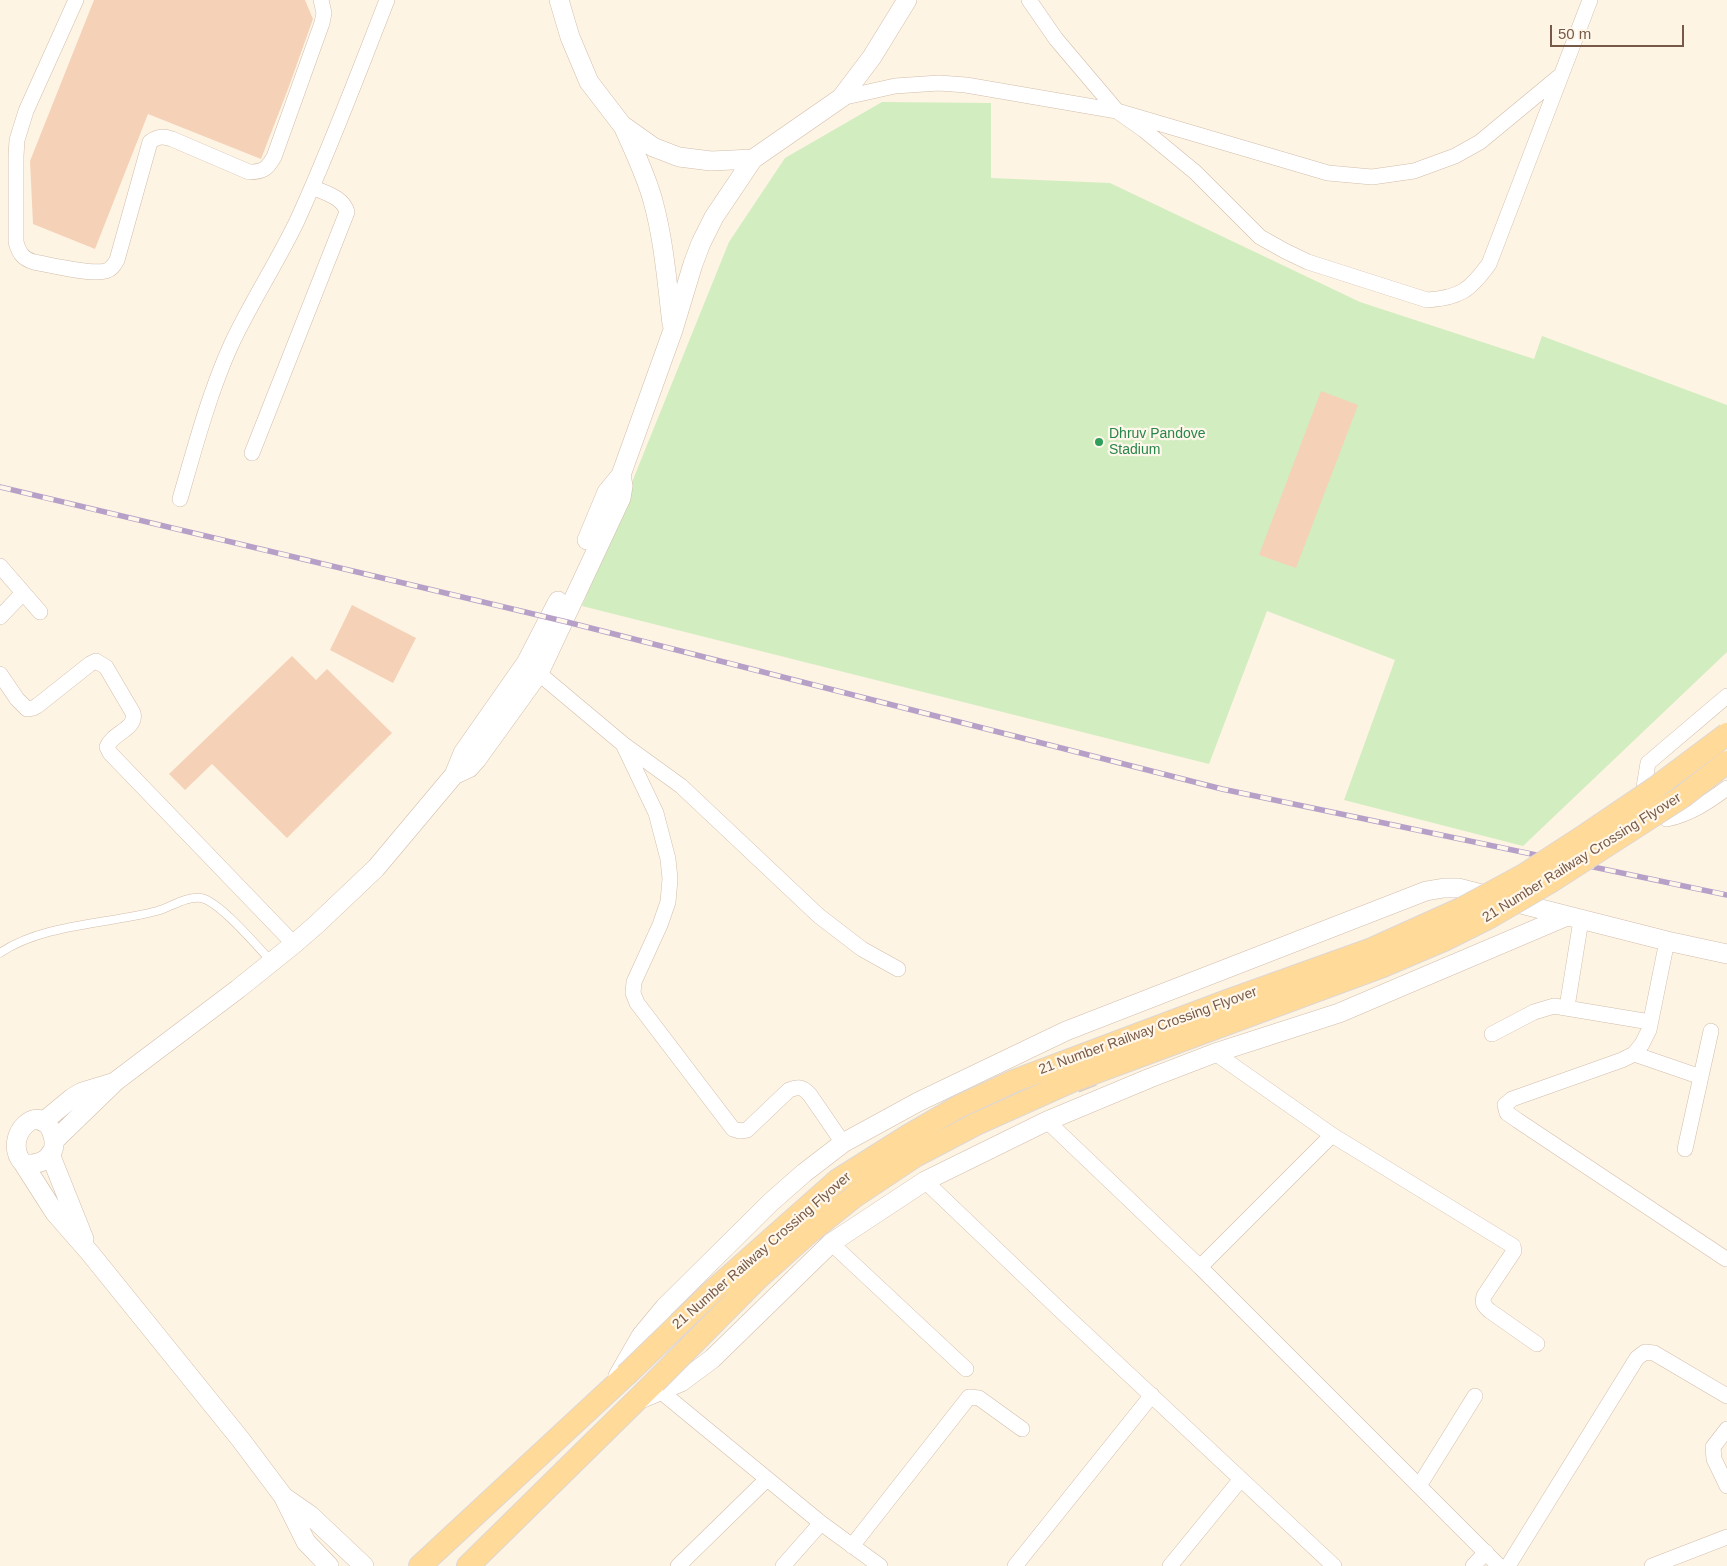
<!DOCTYPE html>
<html>
<head>
<meta charset="utf-8">
<style>
	body { margin:0 }
	#map { position:relative; width:1727px; height:1566px; overflow:hidden; background:#fef4e3; font-family:Helvetica,sans-serif }
	canvas { display:block }
	.scale { position:absolute; left:1550px; top:25px; width:134px; height:22px; box-sizing:border-box; border:2px solid #785947; border-top:0; padding-left:6px; font-size:15px; line-height:18px; white-space:nowrap; color:#785947; -webkit-text-stroke:4px #fff7ea; paint-order:stroke }
</style>
</head>
<body>
<div id="map">
<canvas width="1727" height="1566"></canvas>
<div class="scale">50 m</div>
</div>
<script>
const c = document.querySelector('canvas').getContext('2d');
c.lineJoin = 'round';
function fill(path, color) { c.fillStyle = color; c.fill(path, 'evenodd'); }
function trace(path, color, width, dash) { c.strokeStyle = color; c.lineWidth = width; c.lineCap = dash ? 'butt' : 'round'; c.setLineDash(dash || []); c.stroke(path); }
function write(font, color, halo, rows, align = 'center') {
  c.font = font + ' Helvetica,sans-serif'; c.lineWidth = 4.5; c.setLineDash([]); c.textBaseline = 'middle'; c.strokeStyle = halo; c.fillStyle = color; for (const [text, x, y, turn = 0] of rows) {
    c.save(); c.translate(x, y); c.rotate((+turn || 0) * Math.PI / 180); c.textAlign = isNaN(turn) ? turn : align; if (halo) c.strokeText(text, 0, 0); c.fillText(text, 0, 0); c.restore();
  }
}
fill(new Path2D(`
	M882,102L991,103V178L1110,183L1360,302L1534,359L1542,336L1727,405V652L1523,846L1344,800L1395,660L1267,611L1209,764L582,606L729,242L785,158Z`), '#d2edc0');
fill(new Path2D(`
	M94,0H305L313,19L288,89L261,159L148,114L95,249L33,224L30,161Z
	M1321,391L1358,405L1296,568L1259,555Z
	M352,605L416,638L393,683L330,650Z
	M292,656L316,680L327,669L392,733L287,838L212,764L185,790L169,774Z`), '#f5d1b8');
trace(new Path2D(`
	M1072,1047L1088,1089`), '#dccdbc', 19, [19, 9]);
const service = new Path2D(`
	M0,953C42,924 108,924 157,911C171,907 186,896 201,898C219,901 257,946 271,961`);
const minor = new Path2D(`
	M76,0L26,111L17,140L16,156V242C19,253 23,259 34,262C51,265 90,275 106,271C112,269 114,265 117,260L150,142C158,136 163,136 172,139L249,172C263,172 267,169 274,157L322,23L324,13L321,0
	M1029,0L1056,39L1117,111L1144,130L1195,172L1260,237L1285,251L1308,262L1427,300C1460,298 1470,290 1489,264L1590,0
	M841,98L895,86L939,83L966,85L1117,111L1328,173L1372,177L1414,171L1455,156L1480,142L1561,75
	M252,453L347,212C343,197 325,193 312,187
	M180,499C195,447 209,394 231,345C251,302 277,263 297,221C330,149 358,74 387,0
	M0,566L40,612
	M0,617L23,593
	M530,666L623,744L681,786L819,916L862,949L898,969
	M0,674L17,699L27,709L33,708L37,706L90,664L96,661L106,667L133,713C137,729 112,733 107,747L110,753L294,944
	M1727,696L1648,763L1644,787L1667,819C1690,814 1708,802 1727,788
	M623,744L656,813L668,859L670,879L668,902L660,925L634,982L633,993L637,1003L733,1129L740,1131L747,1130L789,1090C799,1086 803,1087 810,1095L843,1143
	M1667,941L1649,1030L1642,1044L1634,1054L1622,1060L1512,1099L1505,1105L1507,1113L1517,1120L1726,1259
	M1567,1007L1581,920
	M1492,1034L1534,1012L1554,1006L1650,1022
	M1215,1053L1332,1135L1513,1246L1514,1251L1484,1296C1482,1304 1484,1306 1490,1311L1537,1344
	M1634,1054L1701,1077
	M1047,1121L1200,1267L1499,1566
	M1685,1149L1711,1031
	M925,1181L1061,1311L1334,1566
	M831,1243L966,1369
	M1200,1267L1332,1135
	M659,1390L821,1523L880,1566
	M1727,1429L1713,1447L1714,1459L1727,1486
	M1419,1486L1475,1396
	M852,1546L969,1397L979,1398L1022,1429
	M678,1566L767,1479
	M783,1566L821,1523
	M1015,1566L1152,1395
	M1170,1566L1241,1479
	M1473,1566L1486,1552
	M1508,1566L1637,1358L1645,1352L1654,1353L1727,1396
	M1652,1566L1727,1537`);
const tertiary = new Path2D(`
	M559,0L570,37L589,82L622,125L653,147L679,157L711,161L753,159
	M623,126C634,151 646,175 653,201C664,241 667,283 672,324
	M587,540L607,492L621,475
	M454,775L469,768L477,759L539,673L621,498L623,486L621,475L673,330L693,264L701,243L714,217L753,159L841,98L872,57L907,0
	M43,1122L72,1098L82,1092L115,1082
	M54,1141L116,1081L238,989L294,944L317,924L376,868L454,775L463,753L526,663L558,601
	M50,1154L84,1239
	M23,1163C40,1167 59,1156 53,1136C42,1096 0,1137 23,1163L55,1213L90,1253L241,1440L283,1496L306,1542L329,1566
	M618,1376L641,1336L665,1307L771,1202L804,1173L843,1143L918,1102L1066,1031L1426,891L1444,888H1458L1667,941L1727,954
	M643,1398L681,1382L712,1359L831,1243L925,1181L1047,1121L1150,1078L1215,1053L1339,1013L1567,916
	M284,1497L310,1515L364,1566`);
const primary = new Path2D(`
	M420,1566L626,1375
	M468,1566L655,1382`);
trace(service, '#d2bdab', 9);
trace(minor, '#d2bdab', 16);
trace(tertiary, '#d2bdab', 20);
trace(primary, '#dfd7d3', 24);
trace(service, '#fff', 8);
trace(minor, '#fff', 15);
trace(tertiary, '#fff', 19);
trace(primary, '#ffda98', 22);
const rail = new Path2D(`
	M0,487L567,622L1222,789L1727,895`);
trace(rail, '#b6a0c8', 5.5);
trace(rail, '#fff7ea', 4, [11]);
const primaryBridge = new Path2D(`
	M626,1375L715,1289L838,1180L908,1136L958,1107L1014,1081L1227,1001L1372,949L1463,908L1524,875L1584,836L1655,788L1727,734
	M655,1382L758,1278L805,1236L855,1196L915,1156L976,1124L1072,1081L1383,966L1444,940L1490,917L1550,882L1682,797L1727,762`);
trace(primaryBridge, '#dfd7d3', 24, []);
trace(primaryBridge, '#ffda98', 22);
for (const [x, y, r, color] of [
	[1099,442,5,"#2e9e5b"]
]) { const dot = new Path2D(); dot.arc(x, y, r, 0, 2 * Math.PI); c.fillStyle = color; c.fill(dot); trace(dot, '#fff7ea', 2); }
write('14px', '#27864d', '#fff7ea', [
	["Dhruv Pandove",1109,434],
	["Stadium",1109,450]
], 'left');
write('14px', '#785947', '#fff7ea', [
	["21 Number Railway Crossing Flyover",1582,858,-32],
	["21 Number Railway Crossing Flyover",1148,1031,-20],
	["21 Number Railway Crossing Flyover",762,1251,-41]
]);
</script>
</body>
</html>
